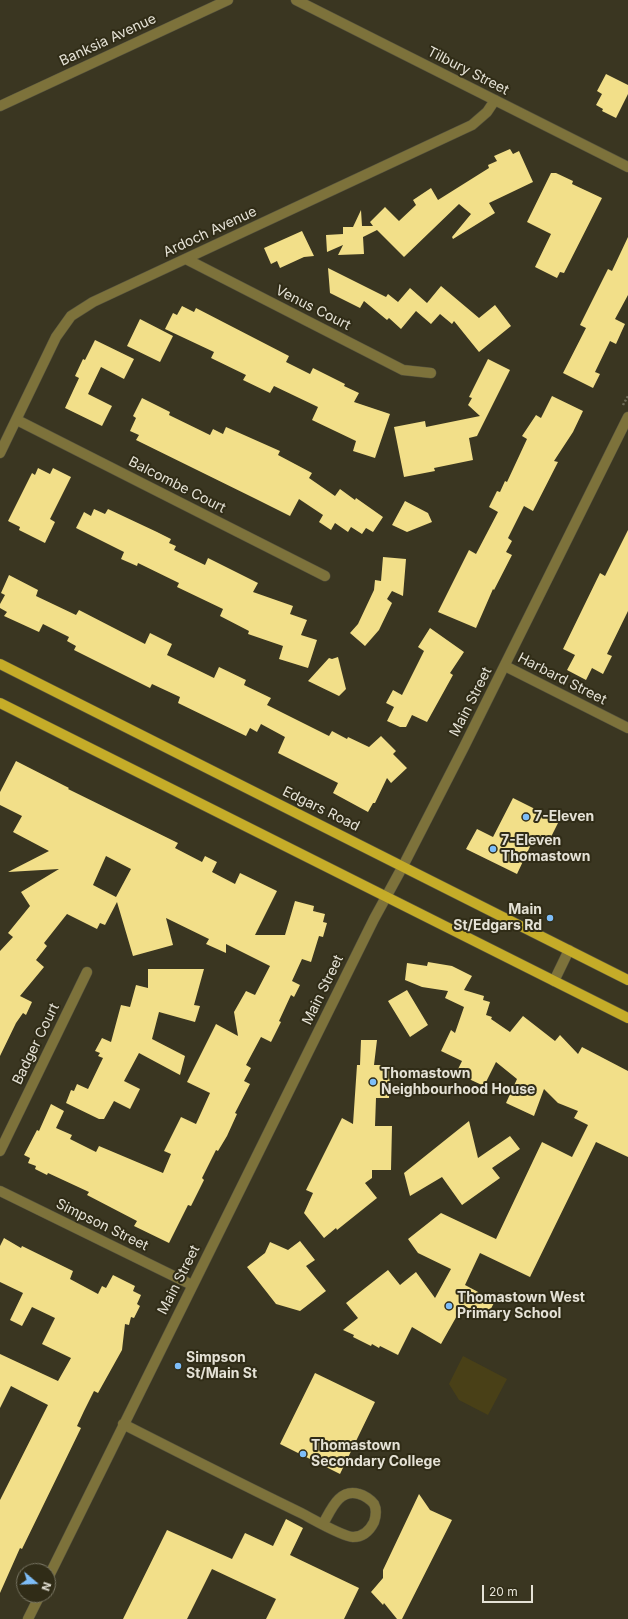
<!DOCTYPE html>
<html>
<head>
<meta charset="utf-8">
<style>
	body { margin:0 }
	#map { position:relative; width:628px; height:1619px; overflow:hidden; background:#3a3621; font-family:Inter,sans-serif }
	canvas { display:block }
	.north { position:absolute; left:16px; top:1563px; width:40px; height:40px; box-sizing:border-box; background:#302c17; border:1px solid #787563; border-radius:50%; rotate:109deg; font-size:11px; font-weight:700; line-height:16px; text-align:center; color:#e5e2d6 }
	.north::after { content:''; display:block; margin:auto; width:14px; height:18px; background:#7ebef9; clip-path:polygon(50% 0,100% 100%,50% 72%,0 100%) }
	.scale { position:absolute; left:482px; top:1585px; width:51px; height:18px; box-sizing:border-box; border:2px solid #e5e2d6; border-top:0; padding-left:5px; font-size:12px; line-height:14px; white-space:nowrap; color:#e5e2d6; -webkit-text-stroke:3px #302c17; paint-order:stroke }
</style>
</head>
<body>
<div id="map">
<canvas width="628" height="1619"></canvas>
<div class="north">N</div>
<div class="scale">20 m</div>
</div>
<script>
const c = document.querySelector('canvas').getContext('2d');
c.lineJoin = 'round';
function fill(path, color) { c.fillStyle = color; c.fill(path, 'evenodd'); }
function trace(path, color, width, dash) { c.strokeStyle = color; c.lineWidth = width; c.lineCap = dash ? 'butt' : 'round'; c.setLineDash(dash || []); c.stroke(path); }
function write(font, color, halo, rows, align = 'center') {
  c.font = font + ' Inter,sans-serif'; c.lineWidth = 4; c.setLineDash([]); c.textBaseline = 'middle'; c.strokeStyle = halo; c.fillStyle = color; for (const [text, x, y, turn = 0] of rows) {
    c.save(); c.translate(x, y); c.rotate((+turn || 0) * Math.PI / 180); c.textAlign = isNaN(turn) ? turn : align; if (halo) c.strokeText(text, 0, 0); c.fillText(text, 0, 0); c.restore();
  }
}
fill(new Path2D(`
	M463,1356L507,1379L488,1415L459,1400L449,1384Z`), '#494017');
fill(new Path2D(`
	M606,74L628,85V94L616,118L602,111L603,109L596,105L602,94L597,91Z
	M510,149L513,154L519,151L533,182L489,203L495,213L453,239L452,237L471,214L459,204L404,257L377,230L363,237L364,254L338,255L343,245L327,252L326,235L343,234V227H353L361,210L362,226H373L370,222L385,207L399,221L416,205L413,200L431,188L438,200L489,168L488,165L497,161L494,156Z
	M551,173H556L573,181L572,184L602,198L564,273L560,272L557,278L535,267L551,234L527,222Z
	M302,231L314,256L304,257L280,268L277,261L271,264L264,248Z
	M628,237V295L615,319L625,324L616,344L610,341L595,372L600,374L593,388L563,373L586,328L580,325L608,269L612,271Z
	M328,268L386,297L388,294L398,302L410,288L427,303L441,286L479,318L495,305L511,326L479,352L454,321L452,324L440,314L431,324L416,311L401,329L389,318L387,320L364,301L360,308L330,293Z
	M182,306L194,312L196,308L289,356L286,362L310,374L313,368L345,384L344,386L359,393L354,402L390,414L375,458L353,451L356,441L312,420L318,407L274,386L270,393L243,380L246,375L211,358L214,352L165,329L173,313L177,315Z
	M140,319L173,336L160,362L127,346Z
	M95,340L134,359L124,379L101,367L88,394L112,406L102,426L65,408L79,378L75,376L83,359L85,360Z
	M488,359L510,370L477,436L469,438L473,460L434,468L435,471L404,477L394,427L425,421L426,427L480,416L468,405L472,398L469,397Z
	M552,396L583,411L573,432L554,461L558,462L533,511L524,506L508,538L512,541L506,552L512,555L494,590L493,589L476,628L438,612L469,550L476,554L498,512L489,507L497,491L500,492L505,481L507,482L527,439L522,436L536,415L541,418Z
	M142,398L170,412L169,415L210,435L213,429L223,434L226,427L280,451L278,455L312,473L309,478L335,496L340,489L355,500L356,498L383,517L373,532L366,528L362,534L351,527L348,532L335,523L331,530L319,522L323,515L299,499L290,516L256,499L136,440L139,435L130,431L136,418L133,416Z
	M38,468L50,474L53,468L71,477L50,519L55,522L45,543L19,530L20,527L8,521L32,473L35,475Z
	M405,501L428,513L432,522L407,532L392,525Z
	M94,509L105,514L108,509L157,532L171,539L169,543L176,546L174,550L205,565L208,558L258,583L253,592L293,606L290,614L307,620L301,635L317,640L308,668L279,659L283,646L248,634L249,631L220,616L223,609L177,587L179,583L138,563L137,566L121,559L124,552L76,528L84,512L91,516Z
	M628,530V611L607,654L612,656L603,674L592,668L586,680L567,670L575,655L563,649L600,573L605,576Z
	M383,557L406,559L403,596L392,591L387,599L392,603L379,630L365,646L350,633L358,624L374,590L375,580L381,581Z
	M9,575L38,590L36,596L76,615L79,610L145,644L150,633L172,644L167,655L214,678L219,667L246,680L244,685L271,698L267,705L329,736L332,731L347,739L348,737L369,747L381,736L396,751L393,754L407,768L391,783L387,778L375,803H373L368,812L333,793L338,783L278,753L285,737L261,724L257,732L250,728L246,736L178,703L180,697L152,684L150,688L74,650L76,646L67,641L69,637L43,624L39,632L4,616L7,612L0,608V604L5,595L1,593Z
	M430,628L464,652L450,673L453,675L427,722L412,715L406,727H400L387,721L394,707L386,703L393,690L402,695L424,651L418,647Z
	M338,657L346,689L339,696L308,681L329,658L332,659Z
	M16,761L69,788L68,789L178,843L175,848L202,862L205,856L217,862L212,872L235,884L240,873L277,891L255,935H285L295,901L314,906L313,911L325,914L323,922L327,923L323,937L319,936L311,962L302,959L292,981L300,985L294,997L291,995L279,1021L281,1022L271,1042L261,1037L246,1065L251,1068L244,1081L250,1084L235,1113L237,1114L227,1136L218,1151L216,1150L202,1178L204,1180L191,1206L188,1205L169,1243L134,1226L137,1221L87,1195L89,1192L48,1173L47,1175L35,1169L36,1166L28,1163L30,1158L24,1155L37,1130L39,1131L51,1104L64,1111L56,1128L72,1135L70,1139L96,1152L99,1146L163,1173L171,1154L164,1151L181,1117L196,1124L210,1093L187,1082L216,1024L238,1036L234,1012L246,991L255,995L270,966L226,944V953L206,944L209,939L166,918L173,945L133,956L117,902L105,925L100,923L97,929L67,914L44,943L47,946L36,960L44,967L20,996L32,1002L26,1015L23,1013L16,1023L0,1056V951L13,937L8,933L30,906L21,892L59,869L8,872L49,851L13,832L22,816L0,805V792ZM106,856L131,869L116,897L93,885Z
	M513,798L559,821L548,843L535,836L517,874L466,849L477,829L493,837Z
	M428,962L452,966L472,976L464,990L484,996L483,1000L490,1002L486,1015L492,1017L491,1019L510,1032L523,1016L555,1041L560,1035L578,1054L582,1047L628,1071V1157L596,1142L530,1277L480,1253L465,1285L495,1301L486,1318L463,1305L441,1344L412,1327L398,1355L380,1346L379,1348L372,1344L371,1346L353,1337L354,1335L343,1330L358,1318L346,1303L388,1270L400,1285L416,1272L435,1298L451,1269L418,1253L408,1239L441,1213L496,1239L542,1142L572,1157L588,1125L574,1118L578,1111L558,1103L544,1089L534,1116L506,1103L517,1079L496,1062L484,1086L456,1073L462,1061L441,1051L451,1030L455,1033L464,1007L445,998L448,991L422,987L405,980L407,963L427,966Z
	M148,969H204L194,1005L200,1006L195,1022L159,1012L152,1039L185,1056L180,1075L139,1053L124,1081L140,1089L130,1109L114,1101L104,1119H99L66,1103L71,1090L74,1091L77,1084L88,1089L103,1058L98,1056L100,1053L95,1051L102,1038L111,1042L121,1005L130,1007L136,985L148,988Z
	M407,990L428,1025L410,1037L388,1001Z
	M361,1040H377L374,1065H390L389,1098H376L375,1126H392L391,1170H372V1178L365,1183L377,1198L337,1230L336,1228L324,1238L304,1213L313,1193L306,1190L342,1118L353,1124L357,1065H360Z
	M469,1121L478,1158L510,1136L520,1149L492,1168L500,1178L462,1205L442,1177L410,1196L404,1173Z
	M4,1238L21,1248L22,1246L73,1271L70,1279L98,1294L102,1286L106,1288L113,1275L135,1286L133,1291L141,1295L137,1304L140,1306L134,1318L131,1317L129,1325L125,1324L122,1350L98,1393L94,1391L84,1411L77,1426L81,1428L22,1549L20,1548L0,1593V1500L48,1405L11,1386L0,1408V1354L58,1381L71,1358L42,1344L55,1318L32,1307L22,1326L10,1320L23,1293L0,1282V1246Z
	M300,1241L315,1260L306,1266L326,1291L300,1311L276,1304L247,1267L265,1253L270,1242L288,1250Z
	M315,1373L375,1402L340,1474L280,1444Z
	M419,1494L430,1510L452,1520L402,1619H397L384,1603L383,1605L371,1592L383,1578V1570Z
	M286,1519L303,1528L290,1555L359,1588L344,1619H266L276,1599L212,1569L187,1619H123L167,1530L232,1559L245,1533L273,1546Z`), '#f2df89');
const minor = new Path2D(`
	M296,0L628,167
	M0,106L228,0
	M186,259L403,370L431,373
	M17,420L325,576
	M0,453L56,337L71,316L93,302L472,125L487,112L495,100
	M505,666L628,728
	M554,981L569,950
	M0,1151L87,972
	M0,1191L192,1285
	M123,1424C182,1454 241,1484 301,1513C313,1519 341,1536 353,1537C363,1537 370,1530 374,1522C376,1516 377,1510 374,1504C371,1500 364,1495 359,1494C339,1488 331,1510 323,1524
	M48,1578L374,919L403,866L464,747L628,417
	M28,1619L40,1595`);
const major = new Path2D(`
	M0,664L628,980
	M0,703L628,1018`);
trace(minor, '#55523e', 11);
trace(major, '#55523e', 11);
trace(new Path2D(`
	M623,405L628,396`), '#6e6b58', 2.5, [2, 2]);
trace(minor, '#7d723b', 10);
trace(major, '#c5ac28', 10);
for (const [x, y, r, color] of [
	[526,817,4,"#7ebef9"],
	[493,849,4,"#7ebef9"],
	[550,918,4,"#7ebef9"],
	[373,1082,4,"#7ebef9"],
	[449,1306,4,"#7ebef9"],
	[178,1366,4,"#7ebef9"],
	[303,1454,4,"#7ebef9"]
]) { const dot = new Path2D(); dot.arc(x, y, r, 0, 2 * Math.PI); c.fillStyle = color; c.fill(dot); trace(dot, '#302c17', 1.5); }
write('14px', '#e5e2d6', '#302c17', [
	["Banksia Avenue",108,40,-25],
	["Tilbury Street",468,71,27],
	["Ardoch Avenue",210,232,-25],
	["Venus Court",313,308,27],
	["Balcombe Court",177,485,27],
	["Harbard Street",562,679,27],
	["Main Street",471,702,-63],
	["Edgars Road",321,809,26],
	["Main Street",323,990,-64],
	["Badger Court",36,1044,-64],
	["Simpson Street",102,1225,26],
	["Main Street",179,1280,-63]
]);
write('bold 14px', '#e5e2d6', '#302c17', [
	["7-Eleven",534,817],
	["7-Eleven",501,841],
	["Thomastown",501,857],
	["Main",542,910,"right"],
	["St/Edgars Rd",542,926,"right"],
	["Thomastown",381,1074],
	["Neighbourhood House",381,1090],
	["Thomastown West",457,1298],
	["Primary School",457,1314],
	["Simpson",186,1358],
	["St/Main St",186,1374],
	["Thomastown",311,1446],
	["Secondary College",311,1462]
], 'left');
</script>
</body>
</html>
